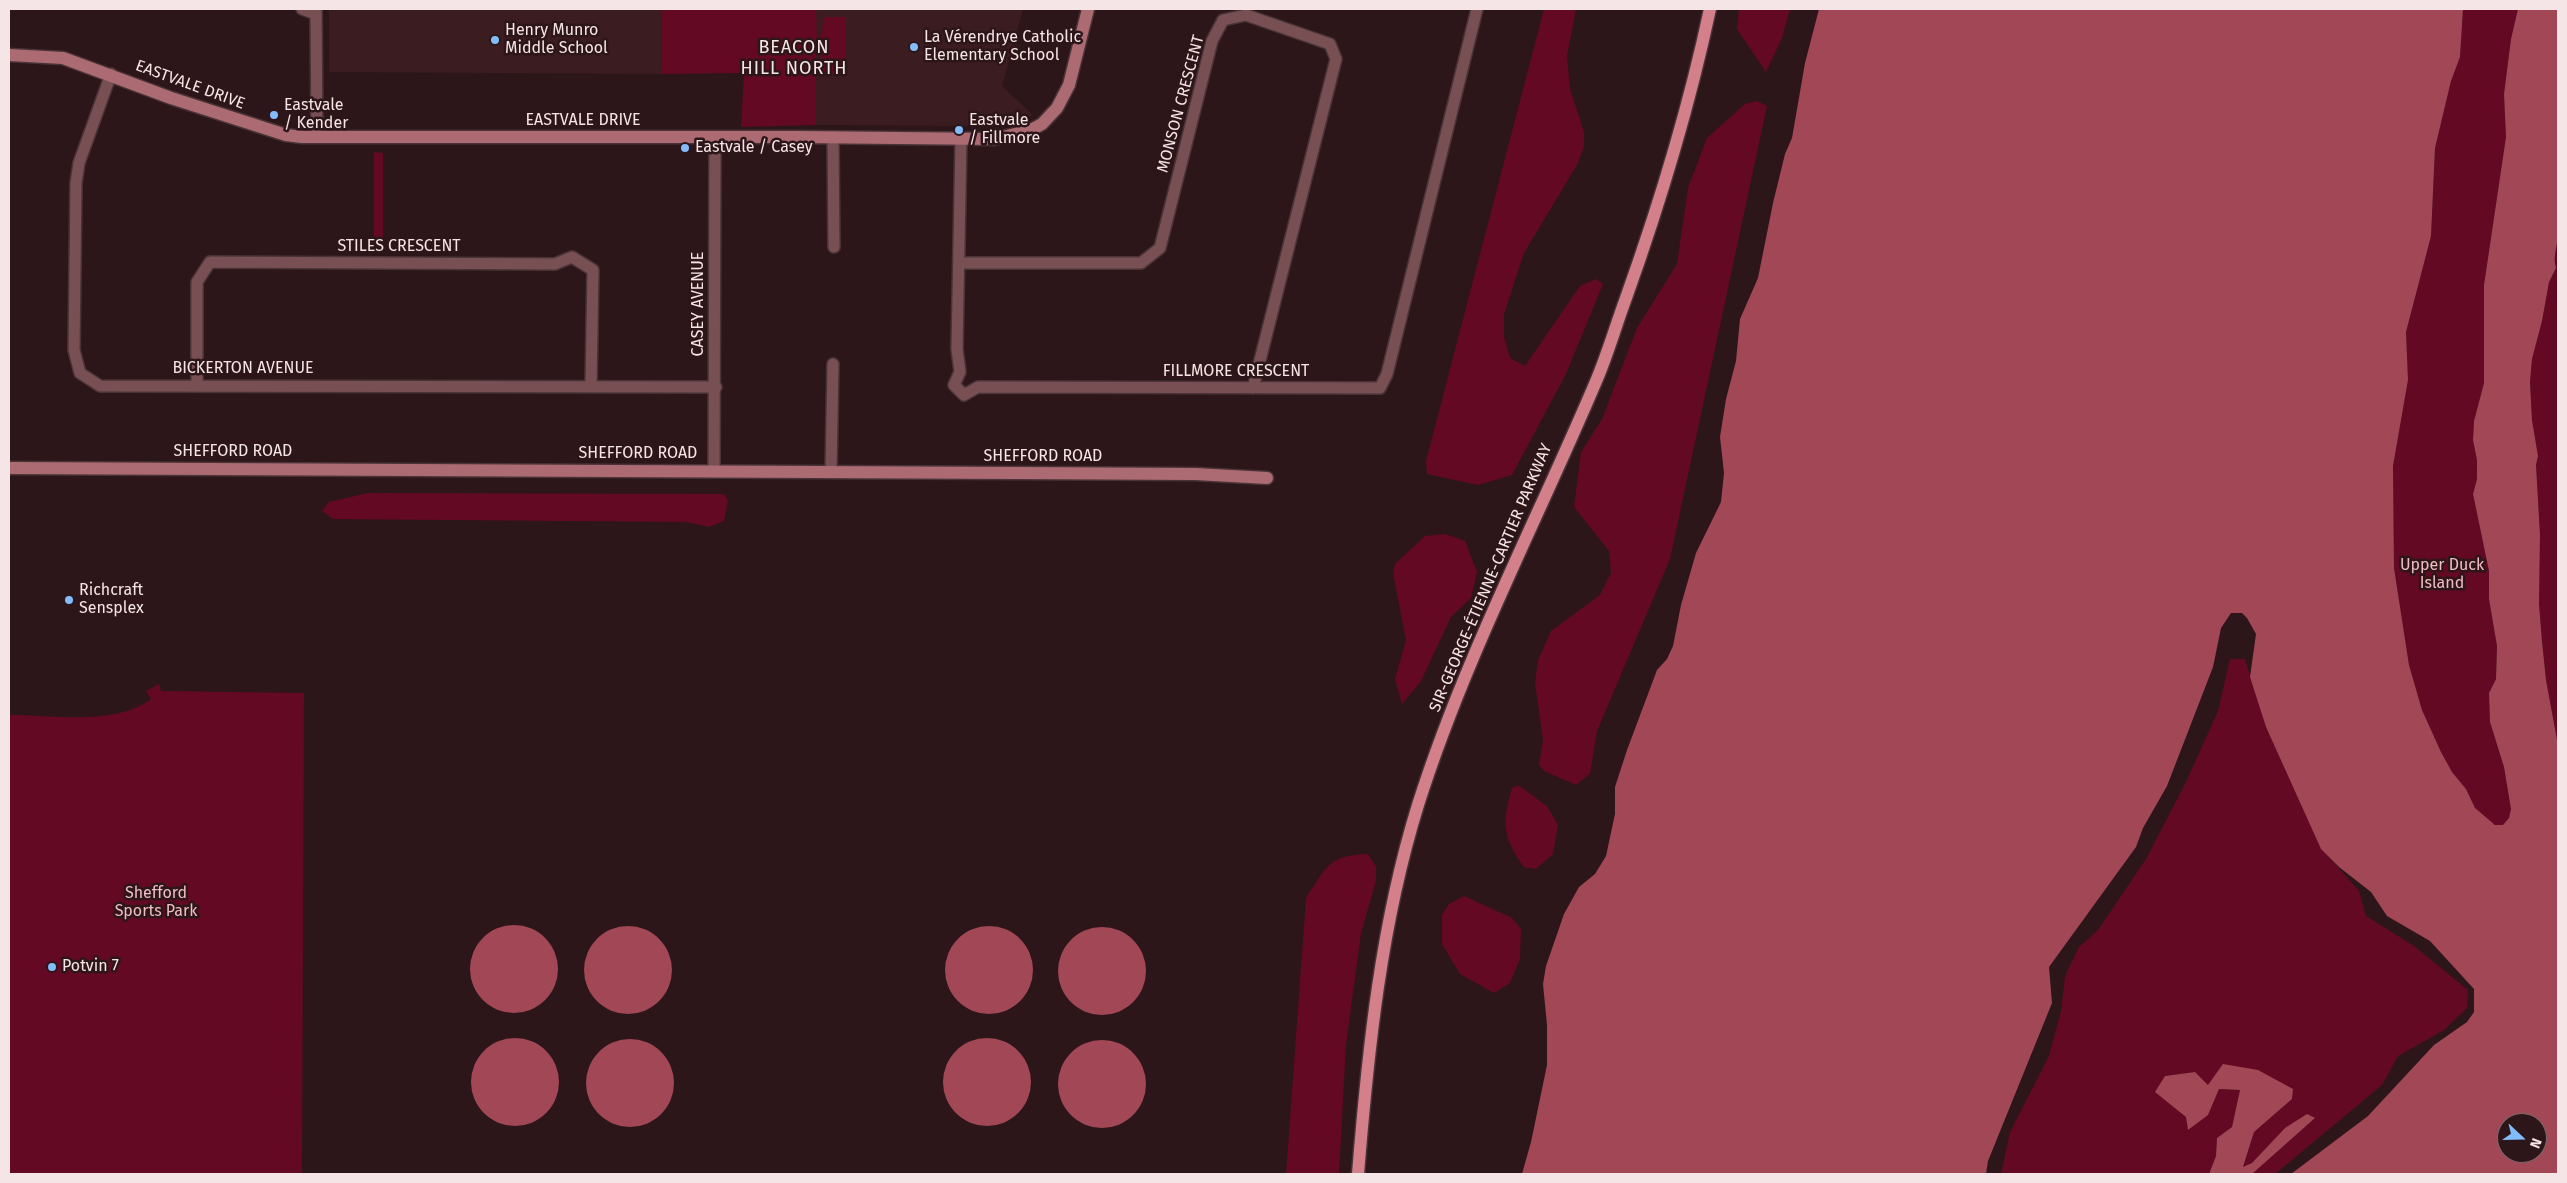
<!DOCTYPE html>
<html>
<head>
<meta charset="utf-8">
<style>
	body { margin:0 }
	#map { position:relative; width:2567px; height:1183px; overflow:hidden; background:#2d1619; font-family:"Fira Sans",sans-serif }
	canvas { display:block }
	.frame { position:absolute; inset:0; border:10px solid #f6e5e6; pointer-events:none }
	.north { position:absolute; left:2497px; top:1113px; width:50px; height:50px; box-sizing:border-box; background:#2d1619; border:1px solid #7d696b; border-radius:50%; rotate:111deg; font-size:14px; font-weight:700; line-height:20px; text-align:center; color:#f6e5e6 }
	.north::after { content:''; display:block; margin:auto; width:18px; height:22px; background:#83bcfb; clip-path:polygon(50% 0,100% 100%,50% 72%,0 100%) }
</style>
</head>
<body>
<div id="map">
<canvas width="2567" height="1183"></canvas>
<div class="frame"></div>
<div class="north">N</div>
</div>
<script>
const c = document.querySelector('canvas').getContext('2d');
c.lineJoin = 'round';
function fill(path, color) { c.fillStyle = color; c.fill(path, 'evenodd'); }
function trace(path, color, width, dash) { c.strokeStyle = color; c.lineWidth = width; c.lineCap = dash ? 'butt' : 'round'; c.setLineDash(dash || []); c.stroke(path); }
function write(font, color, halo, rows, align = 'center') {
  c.font = font + ' "Fira Sans",sans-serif'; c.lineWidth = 5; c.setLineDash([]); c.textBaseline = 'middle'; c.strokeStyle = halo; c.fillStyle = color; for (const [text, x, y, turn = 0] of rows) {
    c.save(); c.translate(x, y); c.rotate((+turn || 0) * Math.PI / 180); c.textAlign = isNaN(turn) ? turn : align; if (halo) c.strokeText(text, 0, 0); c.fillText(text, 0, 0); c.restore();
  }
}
fill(new Path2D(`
	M329,9H662L661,74L329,72Z
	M816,9H1023L1002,86L1033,115L1015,124L991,126L816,125Z`), '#3b1c20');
fill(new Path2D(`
	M662,9H816L817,40L822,34L823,17H846V74L821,73V57L816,51V125L741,127L744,73L661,74Z
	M1544,9H1576L1567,56L1570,89L1584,132V146L1578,163L1524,253L1504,314V337L1510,358L1525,366L1580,286L1596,279L1603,284L1566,374L1512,475L1478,485L1427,474L1426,461Z
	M1739,9H1790L1782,38L1766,72L1737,29Z
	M2463,9H2518L2511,39L2504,94L2506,137L2484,285V383L2474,421L2473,440L2477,460V479L2473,494L2489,571V599L2497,646L2496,679L2489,693L2490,722L2504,767L2511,809L2509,818L2503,825H2495L2486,820L2475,808L2466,789L2452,772L2441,752L2422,710L2409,665L2394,568L2393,466L2408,380L2406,332L2431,236L2435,148L2451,81L2460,57Z
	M1757,101L1767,106L1670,559L1597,731L1590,774L1576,785L1544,771L1539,765L1543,740L1535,683L1538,660L1551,631L1600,595L1611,573L1609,551L1574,507L1581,452L1602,419L1637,328L1677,264L1688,188L1707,138L1745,104Z
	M374,152L383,153V248H374Z
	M2558,231V745L2546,680L2542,641L2539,604L2540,535L2536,465L2538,456L2532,420L2530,382L2532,359L2542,321L2549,282L2556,268L2554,246Z
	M368,493L724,494L728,501L724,521L709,527L686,522L333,519L322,511L329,502Z
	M1445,534L1465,541L1477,572L1471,598L1451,617L1421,681L1402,704L1395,679L1406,640L1393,573L1395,564L1425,536Z
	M2230,659H2245L2266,727L2321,848L2359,891L2366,916L2414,946L2468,990L2467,1008L2444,1030L2398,1056L2382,1085L2275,1174H2252L2315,1118L2285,1128L2252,1163L2243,1168L2254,1132L2292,1099L2293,1089L2208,1085L2194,1072L2165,1076L2186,1117L2188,1130L2208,1115L2219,1089L2240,1090L2232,1127L2217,1138L2216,1156L2209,1174H2001L2010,1132L2049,1056L2061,1011L2065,976L2079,947L2098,930L2146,859L2186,782L2218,711Z
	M159,684L161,691L304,693L302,1174H9V715C51,715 116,726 151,699L146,691Z
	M1518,785L1547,806L1558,825L1553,854L1536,869L1524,867C1502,837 1502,822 1512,788Z
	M1368,854L1376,867V881L1361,933L1346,1045L1339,1174H1286L1306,898C1326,868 1328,855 1368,854Z
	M1464,896L1512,918L1521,929L1520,959L1510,983L1494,993L1460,974L1442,944V915L1449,904Z`), '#630923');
fill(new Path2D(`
	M1819,9H2463L2460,57L2451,81L2435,148L2431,236L2406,332L2408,380L2393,466L2394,568L2409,665L2422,710L2441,752L2452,772L2466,789L2475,808L2495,825H2503L2509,818L2511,809L2504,767L2490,722L2489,693L2496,679L2497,646L2489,599V571L2473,494L2477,479V460L2473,440L2474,421L2484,383V285L2506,137L2504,94L2511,39L2518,9H2558V214C2556,221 2558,224 2558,230C2559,244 2552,254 2556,268L2549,282L2542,321L2532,359L2530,382L2532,420L2538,456L2536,465L2540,535L2539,604L2542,641L2546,680L2558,745V1174H2291L2368,1116L2434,1045L2467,1022L2474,1012V989L2430,941L2387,916L2371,892L2339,867L2321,849L2266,727L2250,677L2256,634L2247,618L2242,613H2231L2221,628L2213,667L2167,786L2143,828L2136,847L2049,967L2052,1003L1988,1161L1986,1174H1522L1531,1142L1547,1065V1025L1543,984L1546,966L1564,914L1579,887L1595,874L1606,856L1615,814V787L1627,750L1657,670L1667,659L1673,646L1681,605L1696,553L1721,502L1724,473L1720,437L1726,399L1736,361L1740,319L1758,278L1773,203L1785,154L1792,138L1805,63ZM2507,1123H2537V1153H2507Z
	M470 969a44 44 0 1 1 88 0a44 44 0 1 1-88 0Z
	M945 970a44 44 0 1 1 88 0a44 44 0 1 1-88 0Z
	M584 970a44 44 0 1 1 88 0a44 44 0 1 1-88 0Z
	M1058 971a44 44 0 1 1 88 0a44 44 0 1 1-88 0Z
	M943 1082a44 44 0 1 1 88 0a44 44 0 1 1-88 0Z
	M471 1082a44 44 0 1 1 88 0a44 44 0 1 1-88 0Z
	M586 1083a44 44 0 1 1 88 0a44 44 0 1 1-88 0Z
	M1058 1084a44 44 0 1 1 88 0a44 44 0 1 1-88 0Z
	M2223,1064L2258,1070L2293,1089L2292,1099L2254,1132L2243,1167L2252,1163L2285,1128L2307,1114L2315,1118L2252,1174H2209L2216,1156L2217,1138L2232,1127L2240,1090L2219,1089L2208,1115L2188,1130L2186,1117L2155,1092L2165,1076L2195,1072L2208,1085Z`), '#a24756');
const street = new Path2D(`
	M302,9L316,14
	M316,9L317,137
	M111,74L79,163L76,183L74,350L80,373L100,386L716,387
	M833,137L834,247
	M961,139L957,349L960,372L954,385L964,395L978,387L1380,388L1387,374L1477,9
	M959,263H1141L1160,248L1212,41L1223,20L1246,15L1330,44L1336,59L1253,388
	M197,385V282L210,262L555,264L572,257L593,270L591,386
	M714,471L715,137
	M831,472L833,364`);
const secondary = new Path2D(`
	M9,55L63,58L171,98L286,135L302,137H799L995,139L1031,130L1042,124L1057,108L1069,85L1088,9
	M9,468L1016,473L1195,474L1267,478`);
const primary = new Path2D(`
	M1358,1174C1368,1050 1381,924 1418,805C1465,657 1537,521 1597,379C1608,353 1616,325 1626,298C1660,203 1689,107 1710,9`);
trace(street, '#493336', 14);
trace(secondary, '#493336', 15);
trace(primary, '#493336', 15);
trace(street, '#785054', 11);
trace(secondary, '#ac6b73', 12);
trace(primary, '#d4808b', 12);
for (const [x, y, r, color] of [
	[495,40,5,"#83bcfb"],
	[914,47,5,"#83bcfb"],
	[274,115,5,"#83bcfb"],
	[959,130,5,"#83bcfb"],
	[685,148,5,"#83bcfb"],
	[69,600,5,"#83bcfb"],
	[52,967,5,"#83bcfb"]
]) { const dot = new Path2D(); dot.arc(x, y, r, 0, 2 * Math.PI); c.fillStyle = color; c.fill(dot); trace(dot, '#2d1619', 2); }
write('16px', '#f6e5e6', '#2d1619', [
	["Henry Munro",505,31],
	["Middle School",505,49],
	["La Vérendrye Catholic",924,38],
	["Elementary School",924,56],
	["Eastvale",284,106],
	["/ Kender",284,124],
	["Eastvale",969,121],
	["/ Fillmore",969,139],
	["Eastvale / Casey",695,148],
	["Richcraft",79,591],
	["Sensplex",79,609],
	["Potvin 7",62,967]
], 'left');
write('16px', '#f6e5e6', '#2d1619', [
	["EASTVALE DRIVE",190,85,20],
	["MONSON CRESCENT",1181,104,-75],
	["EASTVALE DRIVE",583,121],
	["STILES CRESCENT",399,247],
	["CASEY AVENUE",699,304,-90],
	["BICKERTON AVENUE",243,369],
	["FILLMORE CRESCENT",1236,372],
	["SHEFFORD ROAD",233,452],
	["SHEFFORD ROAD",638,454],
	["SHEFFORD ROAD",1043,457],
	["SIR-GEORGE-ÉTIENNE-CARTIER PARKWAY",1491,578,-67]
]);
write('16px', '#f2bdc2', '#2d1619', [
	["Upper Duck",2442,566],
	["Island",2442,584],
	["Shefford",156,894],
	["Sports Park",156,912]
]);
c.letterSpacing = '1px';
write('18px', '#f6e5e6', '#2d1619', [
	["BEACON",794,48],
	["HILL NORTH",794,69]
]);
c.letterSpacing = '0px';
</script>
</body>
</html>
